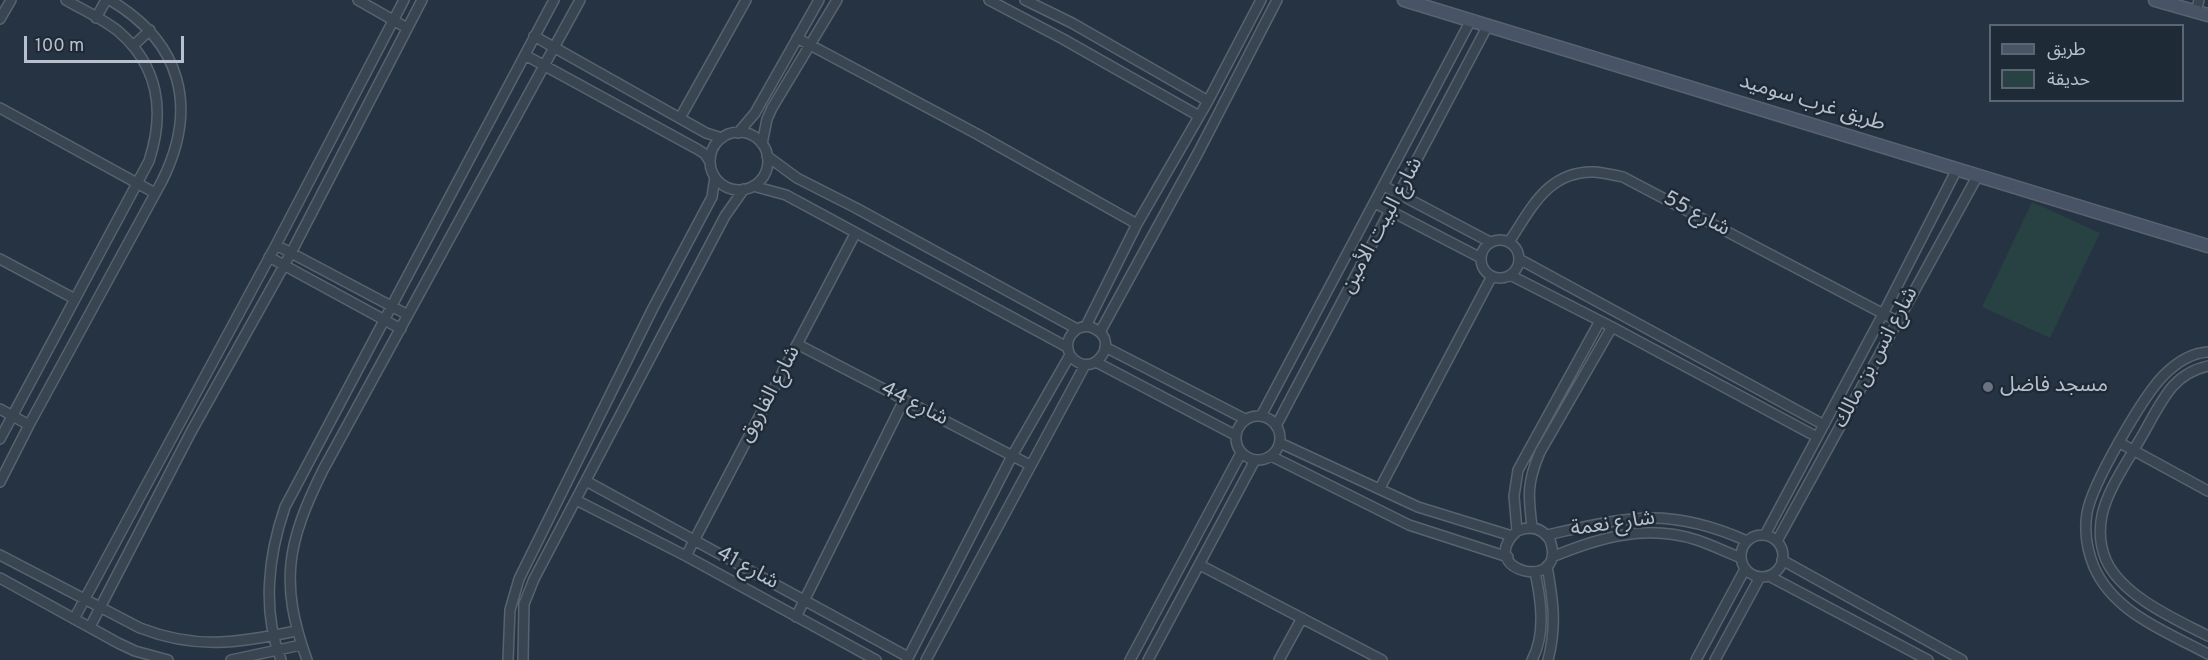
<!DOCTYPE html>
<html>
<head>
<meta charset="utf-8">
<style>
	body { margin:0 }
	#map { position:relative; width:2208px; height:660px; overflow:hidden; background:#263342; font-family:Overpass,"Noto Sans Arabic",sans-serif }
	canvas { display:block }
	.legend { position:absolute; left:1989px; top:24px; width:195px; height:78px; box-sizing:border-box; background:#1f2a37; border:2px solid #5c6673; margin:0; padding:8px 10px; list-style:none; font-size:18px; color:#b7c0cc }
	.legend li { display:flex; align-items:center; gap:12px; height:30px }
	.legend b { width:30px; border:2px solid #5c6673 }
	.scale { position:absolute; left:24px; top:36px; width:160px; height:27px; box-sizing:border-box; border:3px solid #b7c0cc; border-top:0; padding-left:8px; font-size:18px; line-height:21px; white-space:nowrap; color:#b7c0cc; -webkit-text-stroke:4px #1f2a37; paint-order:stroke }
</style>
</head>
<body>
<div id="map">
<canvas width="2208" height="660"></canvas>
<ul class="legend">
<li><b style="height:8px;background:#485465"></b>طريق</li>
<li><b style="height:16px;background:#284143"></b>حديقة</li>
</ul>
<div class="scale">100 m</div>
</div>
<script>
const c = document.querySelector('canvas').getContext('2d');
c.lineJoin = 'round';
function fill(path, color) { c.fillStyle = color; c.fill(path, 'evenodd'); }
function trace(path, color, width, dash) { c.strokeStyle = color; c.lineWidth = width; c.lineCap = dash ? 'butt' : 'round'; c.setLineDash(dash || []); c.stroke(path); }
function write(font, color, halo, rows, align = 'center') {
  c.font = font + ' Overpass,"Noto Sans Arabic",sans-serif'; c.lineWidth = 5; c.setLineDash([]); c.textBaseline = 'middle'; c.strokeStyle = halo; c.fillStyle = color; for (const [text, x, y, turn = 0] of rows) {
    c.save(); c.translate(x, y); c.rotate((+turn || 0) * Math.PI / 180); c.textAlign = isNaN(turn) ? turn : align; if (halo) c.strokeText(text, 0, 0); c.fillText(text, 0, 0); c.restore();
  }
}
fill(new Path2D(`
	M2032,202L2100,233L2050,338L1982,307Z`), '#284143');
const street = new Path2D(`
	M358,0L407,28
	M989,0L1063,39L1199,116
	M1025,0L1072,23L1208,101
	M2196,12L2199,0
	M96,18L106,0
	M0,19L11,0
	M534,36L706,133L722,138
	M797,38L977,134L1137,224
	M133,46L150,30
	M525,55L697,149L705,154L710,162
	M0,108L155,193
	M680,118L746,0
	M710 161a29 29 0 1 1 58 0a29 29 0 1 1-58 0Z
	M738,133L755,113L819,0
	M762,144L767,119L772,108L837,0
	M767,156L797,178L856,208L1077,329C1083,326 1089,325 1095,329C1122,342 1091,383 1070,355C1065,344 1068,336 1077,329
	M753,186L786,195L1067,347
	M1384,186L1490,242
	M1375,203L1481,258
	M1481 259a19 19 0 1 1 38 0a19 19 0 1 1-38 0Z
	M1509,242C1531,209 1548,170 1595,172C1604,173 1614,175 1623,177L1897,321
	M276,245L408,315
	M269,257L401,329
	M0,259L75,299
	M1519,259L1824,425
	M1510,275L1612,327L1817,437
	M1086,326L1137,224L1208,101L1261,0
	M1100,332L1199,151L1277,0
	M797,344L1030,465
	M1105,347L1245,419
	M2208,352C2191,353 2176,363 2164,375C2143,396 2092,484 2087,513C2084,532 2087,550 2094,567C2114,613 2167,632 2208,654
	M1096,362L1235,435
	M2208,366C2194,369 2182,376 2173,386C2159,402 2150,423 2139,441C2126,464 2108,489 2102,515C2099,530 2100,546 2106,560C2122,596 2175,619 2208,636
	M0,409L29,425
	M1236 438a22 22 0 1 1 44 0a22 22 0 1 1-44 0Z
	M1261,416L1471,20
	M1276,426L1488,25
	M0,439L149,161C165,112 159,66 118,31C103,19 83,10 66,0
	M1280,443L1418,507L1512,536
	M2120,443L2208,491
	M1271,456L1409,525L1508,557
	M586,481L908,657
	M0,482L29,425L162,181C199,107 181,42 110,0
	M1380,488L1492,276
	M576,500L686,556L876,660
	M1532,527C1528,495 1527,482 1540,452L1612,327
	M1517,531C1531,525 1542,528 1550,540C1569,594 1473,571 1517,531L1514,496L1518,470L1600,321
	M1547,535C1628,517 1668,506 1747,541
	M1765,535L1883,314L1957,169
	M1741 556a21 21 0 1 1 42 0a21 21 0 1 1-42 0Z
	M1777,541L1978,175
	M0,555L140,628C197,650 238,643 296,631
	M686,556L855,234
	M1552,557C1600,537 1646,524 1697,540C1712,545 1726,552 1741,558
	M1782,560L1962,660
	M1200,565L1382,660
	M1547,566C1553,600 1557,625 1548,660
	M1769,576L1928,660
	M0,578L118,643L135,651L168,660
	M796,617L904,400
	M74,619L276,245L404,0
	M90,627L191,432L291,253L422,0
	M231,660L301,645
	M281,660C262,611 268,556 285,507L554,0
	M307,660C279,582 287,543 323,470L580,0
	M508,660L510,610L519,579L653,308L712,197L715,177
	M523,660L524,604L534,579L725,216L744,189
	M907,660L1012,456L1070,355
	M926,660L1085,365
	M1130,660L1241,453
	M1148,660L1255,460
	M1279,660L1302,618
	M1532,660C1546,634 1541,600 1535,572
	M1696,660L1745,569
	M1715,660L1760,577`);
const secondary = new Path2D(`
	M1404,0L2208,246
	M2155,0L2208,15`);
trace(street, '#58636f', 12);
trace(secondary, '#58636f', 15);
trace(street, '#3a4552', 9);
trace(secondary, '#485465', 12);
for (const [x, y, r, color] of [
	[1988,387,6,"#6b7280"]
]) { const dot = new Path2D(); dot.arc(x, y, r, 0, 2 * Math.PI); c.fillStyle = color; c.fill(dot); trace(dot, '#1f2a37', 2); }
write('21px', '#b7c0cc', '#1f2a37', [
	["طريق غرب سوميد",1812,104,17],
	["شارع 55",1696,215,28],
	["شارع البيت الأمين",1383,226,-62],
	["شارع انس بن مالك",1877,358,-62],
	["شارع الفاروق",771,395,-62],
	["شارع 44",914,405,27],
	["شارع نعمة",1613,525,-8],
	["شارع 41",747,569,29]
]);
write('21px', '#b7c0cc', '#1f2a37', [
	["مسجد فاضل",2000,387]
], 'left');
</script>
</body>
</html>
